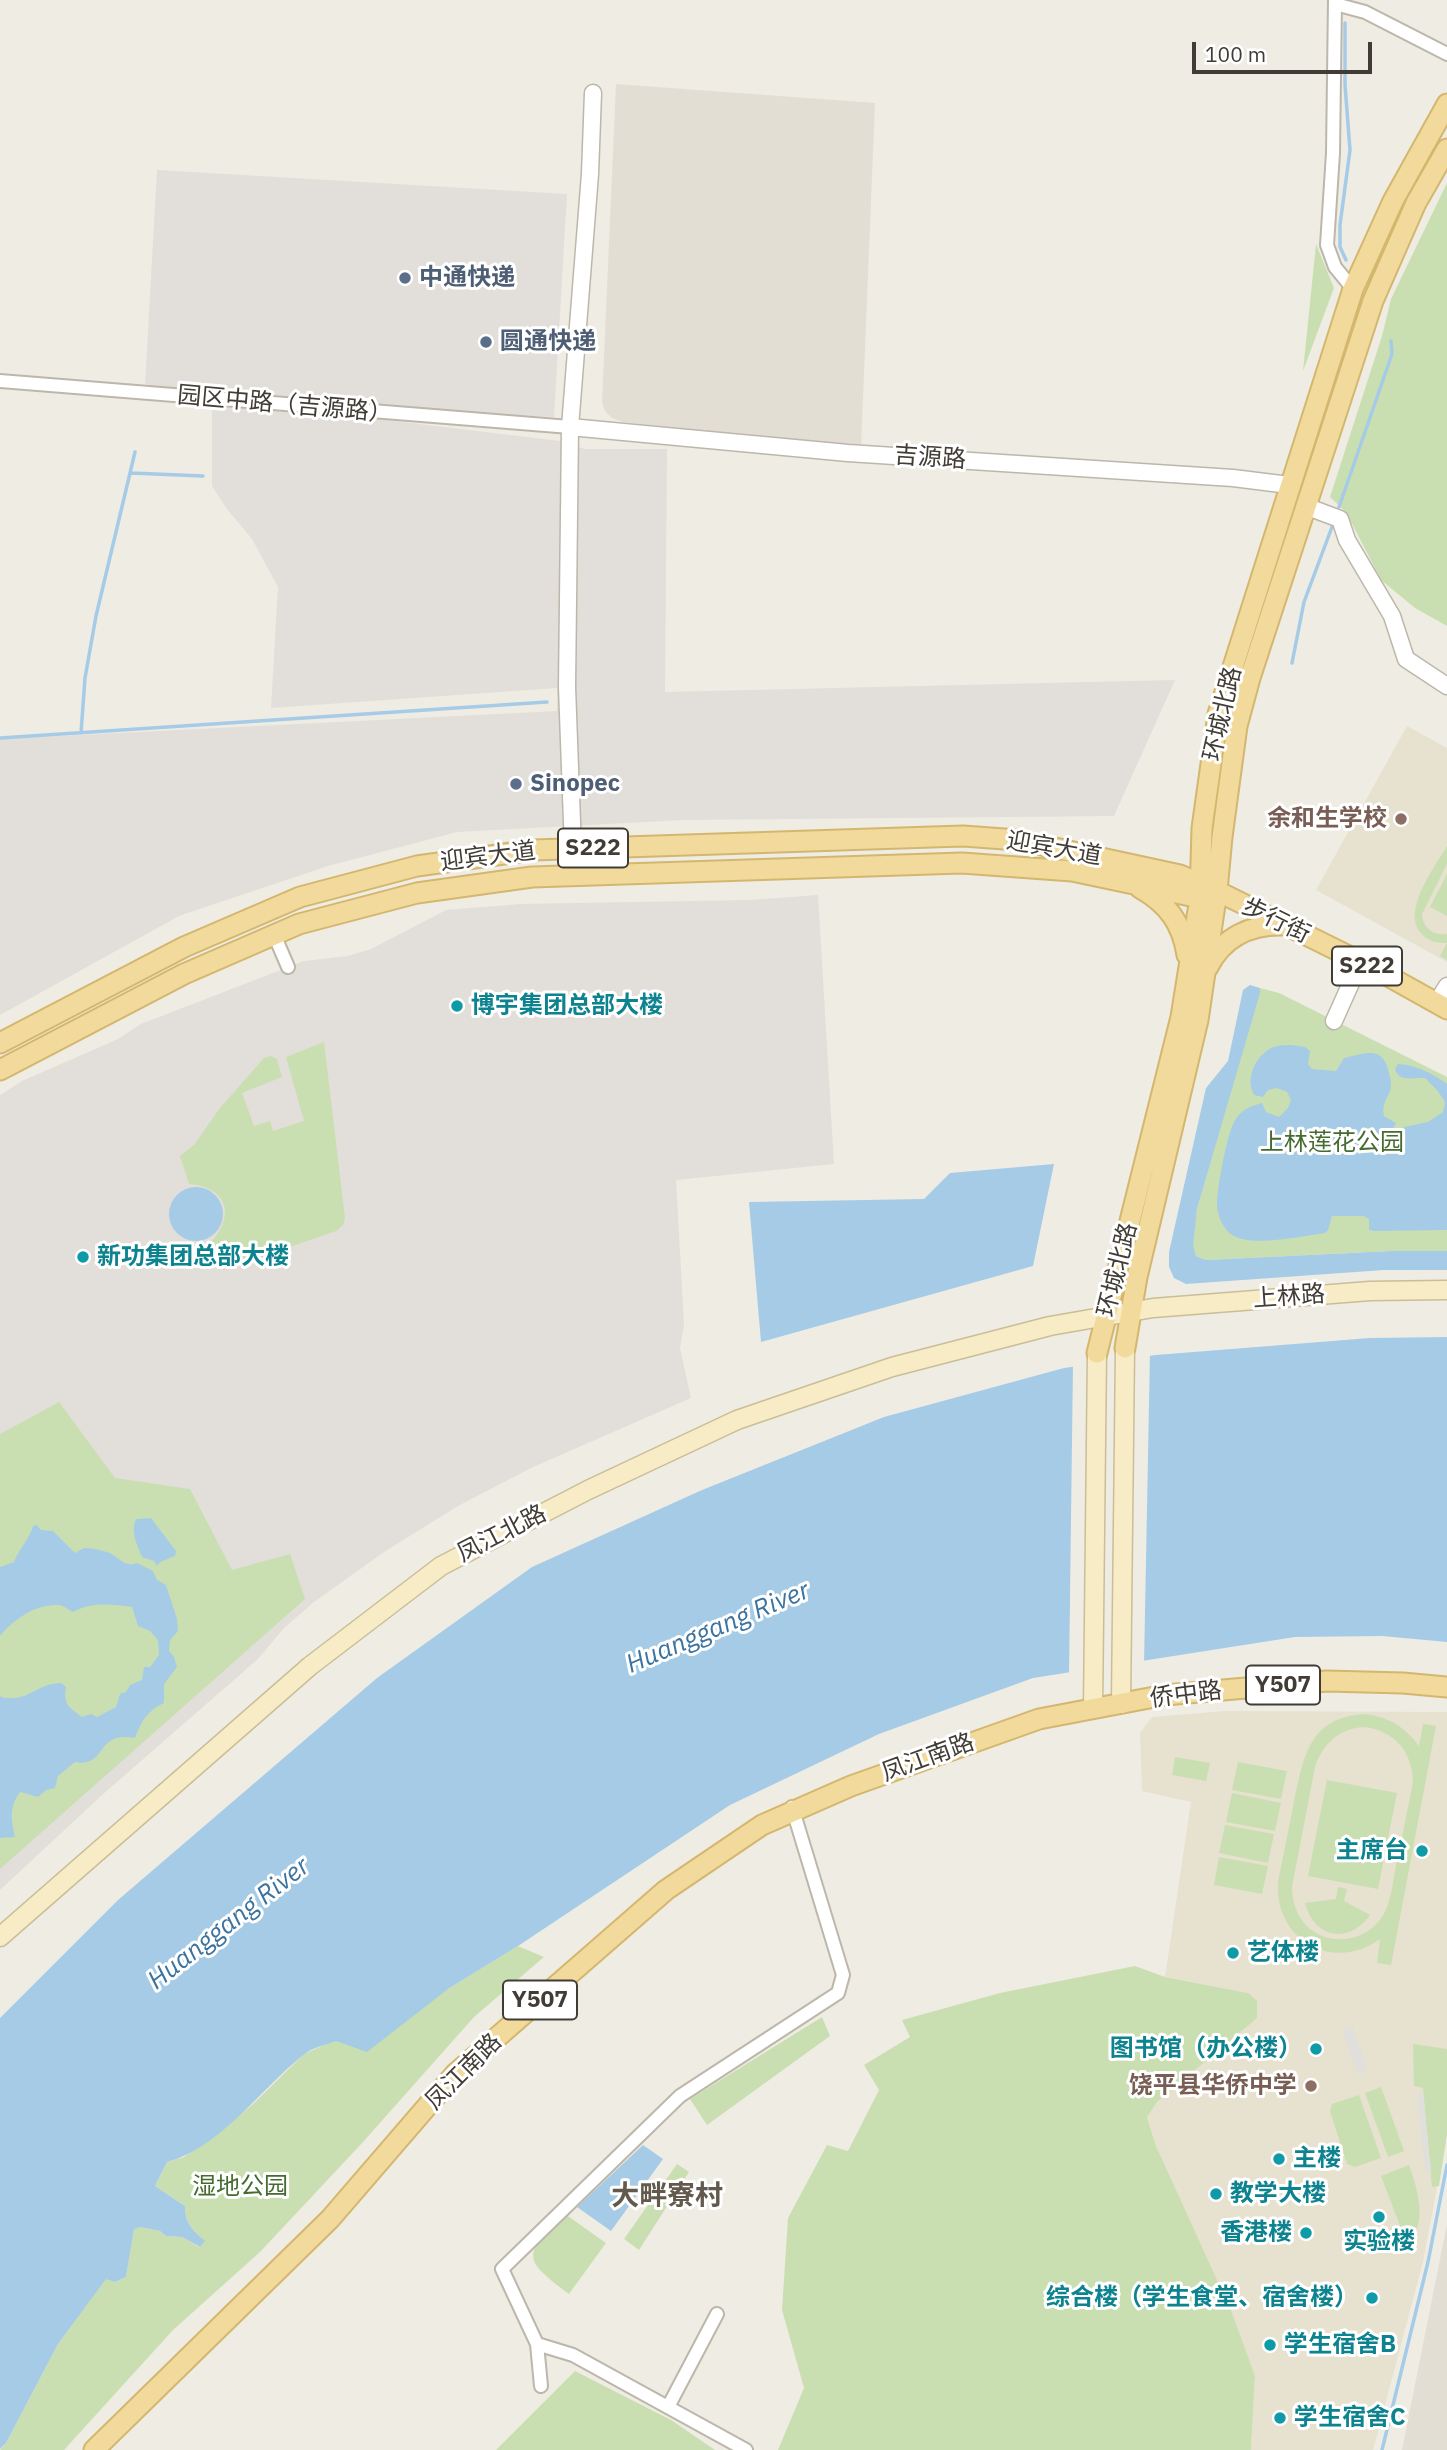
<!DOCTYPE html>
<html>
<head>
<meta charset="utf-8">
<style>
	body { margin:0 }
	#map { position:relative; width:1447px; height:2450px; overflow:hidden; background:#efece4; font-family:"IBM Plex Sans",sans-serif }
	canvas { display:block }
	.scale { position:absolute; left:1192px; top:42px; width:180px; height:32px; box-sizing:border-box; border:4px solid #413c35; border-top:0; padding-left:9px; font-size:21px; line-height:24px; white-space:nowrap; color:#413c35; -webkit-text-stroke:5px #fff; paint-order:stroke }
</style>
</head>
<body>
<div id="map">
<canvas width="1447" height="2450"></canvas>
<div class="scale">100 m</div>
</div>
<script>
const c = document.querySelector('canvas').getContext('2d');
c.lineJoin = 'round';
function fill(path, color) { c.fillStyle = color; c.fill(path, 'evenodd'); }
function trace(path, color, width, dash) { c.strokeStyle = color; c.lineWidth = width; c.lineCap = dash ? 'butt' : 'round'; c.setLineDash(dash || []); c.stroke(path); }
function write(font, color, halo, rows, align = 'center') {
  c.font = font + ' "IBM Plex Sans","Noto Sans SC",sans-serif'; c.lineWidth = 6; c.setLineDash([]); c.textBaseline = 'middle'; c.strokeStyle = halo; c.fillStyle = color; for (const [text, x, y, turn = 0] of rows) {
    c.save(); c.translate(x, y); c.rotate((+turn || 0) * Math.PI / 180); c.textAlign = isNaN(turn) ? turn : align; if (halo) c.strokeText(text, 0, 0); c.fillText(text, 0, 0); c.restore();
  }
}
fill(new Path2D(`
	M616,84L875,103L861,447L623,422L612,418L605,411L602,402Z
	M1447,2224V2450H1402Z`), '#e3ded3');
fill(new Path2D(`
	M157,170L567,194L554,417L228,401L560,441L585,449H667L665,692L1175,680L1114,816L683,820L457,832L328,866L179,916L0,1015V739L557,711V688L271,708L278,587L252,539L227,509L212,486V399L145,384Z
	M818,895L834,1164L676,1180L684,1325L680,1348L691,1398L531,1468L458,1506L384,1552L314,1602L284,1628L258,1659L102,1795L0,1890V1095L22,1081L118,1039L141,1024L304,961L348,956L371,949L446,910L521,904L749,900Z`), '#e2ded9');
fill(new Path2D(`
	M1407,726L1447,748V962L1316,890Z
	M1225,1711L1447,1712V2134L1423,2262L1373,2450H1251L1255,2376L1156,2146L1147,2116L1157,2102L1192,2070L1248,1993L1165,1977L1191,1802L1142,1791L1140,1733L1152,1717Z`), '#e7e1cf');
fill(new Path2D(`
	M1447,183V626L1415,608L1381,580L1346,512L1330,497L1382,336L1391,299Z
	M1316,244L1334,288L1303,371Z
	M1447,846V864L1422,914C1423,928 1433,936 1447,934V960L1440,956L1447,943C1437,943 1429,942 1422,934C1400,912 1435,867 1447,846Z
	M1447,874V916L1430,907Z
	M1260,988L1279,993L1447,1077V1251H1392L1206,1260L1196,1256L1192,1247L1197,1209Z
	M324,1042L345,1218L343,1225L336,1231L223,1270L212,1241C236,1213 226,1187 189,1184L180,1156L194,1145L220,1108L264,1058L271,1056L277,1059L282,1077L242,1093L254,1126L270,1121L273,1131L304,1121L286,1057Z
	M59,1402L115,1478L190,1489L232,1570L290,1554L305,1599L0,1869V1434Z
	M1365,1714C1389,1717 1405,1727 1419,1746L1423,1724L1436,1726L1391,1965L1377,1963L1380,1939C1333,1973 1274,1940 1278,1882C1283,1857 1288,1832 1293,1807C1303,1760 1307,1717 1365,1714ZM1365,1727C1394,1731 1412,1751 1413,1781C1408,1809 1402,1837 1396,1865C1393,1882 1391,1903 1382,1917C1369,1937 1342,1945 1320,1935C1301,1926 1292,1907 1292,1887L1315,1767C1323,1743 1340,1728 1365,1727Z
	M1175,1757L1210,1763L1206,1781L1172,1775Z
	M1238,1762L1287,1771L1281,1799L1232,1790Z
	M1327,1780L1397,1793L1378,1889L1308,1876Z
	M1232,1793L1281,1803L1275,1831L1226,1822Z
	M1225,1825L1274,1834L1268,1863L1219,1853Z
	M1219,1857L1268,1866L1262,1894L1214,1885Z
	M1338,1887L1347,1889L1344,1901L1370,1915C1349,1945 1314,1938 1305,1903L1336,1899Z
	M518,1946L544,1957L474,2017L363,2142L260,2252L173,2330L64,2450H0L6,2443L58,2344L106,2278L115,2282L126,2277L134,2228L140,2227L160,2231L166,2236L182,2237L199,2247L204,2241C192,2230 185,2223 185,2206L155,2186L167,2162L184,2157L225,2127L252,2105L304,2054L448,1989Z
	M1135,1966L1165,1977L1248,1993L1257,2001V2018L1157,2102L1147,2117L1156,2146L1232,2313L1255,2376L1251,2450H778L804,2388L782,2310L788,2218L827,2145L848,2151L879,2090L864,2065L910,2037L902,2020L1000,1993Z
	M822,2017L830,2036L707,2125L690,2099Z
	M1413,2044L1447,2049V2134L1439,2186L1432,2187L1423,2088L1414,2086Z
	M1381,2087L1404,2151L1388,2157L1365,2093Z
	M1359,2095L1381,2158L1355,2167L1347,2164L1330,2111L1332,2104Z
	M677,2164L689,2172L639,2250L624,2239Z
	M1409,2165C1417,2187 1429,2225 1407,2244L1381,2176Z
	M565,2214L606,2243L569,2294C521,2258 523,2255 565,2214Z
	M575,2371L671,2420L715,2450H496Z`), '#cadfb1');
fill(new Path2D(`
	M1353,2027L1367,2070L1357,2073L1342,2030Z
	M1417,2093H1423L1431,2171H1425Z`), '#e1dfdc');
fill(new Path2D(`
	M1250,985L1260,988V993L1197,1209L1193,1246L1196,1256L1206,1260L1392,1251H1447V1270H1384L1186,1284L1174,1278L1169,1267V1252L1206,1088L1228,1061L1243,990Z
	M1292,1045L1305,1047L1310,1051L1308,1064L1312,1069L1336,1071L1344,1058C1366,1053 1383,1045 1389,1073C1390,1076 1391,1080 1391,1084C1391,1097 1381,1100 1384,1116L1396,1123L1390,1135L1394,1141L1401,1139L1404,1127L1428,1122L1443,1112L1445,1102L1437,1090L1425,1078C1413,1077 1399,1083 1395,1069L1398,1064C1414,1064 1434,1074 1447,1084V1230L1374,1231L1369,1230V1219L1364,1216H1332L1328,1230L1325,1233C1302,1236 1254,1247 1234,1236C1224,1231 1217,1216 1217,1204C1217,1188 1227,1133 1235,1120C1242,1109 1251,1106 1262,1103L1266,1112L1279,1117L1288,1108L1291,1100L1287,1092L1277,1088L1268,1090L1263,1097L1254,1095C1244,1078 1257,1053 1274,1047C1280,1045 1286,1045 1292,1045Z
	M1054,1164L1033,1266L761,1342L749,1202L924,1199L950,1173Z
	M169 1214a27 27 0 1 1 54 0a27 27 0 1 1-54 0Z
	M1447,1337V1642L1382,1636L1295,1637L1033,1678L879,1734L730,1805L518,1946L448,1989L367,2052L336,2041C325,2045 311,2048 302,2056C260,2090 220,2148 167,2162L155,2186L185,2206C185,2223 192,2230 205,2241L200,2247L182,2237L166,2236L160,2231L140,2227L134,2229L126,2277L115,2282L106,2279L58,2344L6,2443L0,2449V2018L118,1900L377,1678L532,1567L702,1490L884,1417L1064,1368L1156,1355L1370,1338Z
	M151,1518L176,1551L175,1556L160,1562L157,1566L154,1561L142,1557C137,1544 130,1532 136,1519Z
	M37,1525L41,1530L53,1531L75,1553L84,1548C91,1548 100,1550 107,1552C119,1556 123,1568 137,1563L153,1571L157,1580L166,1585L177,1619L178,1631L170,1640L169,1651L174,1657L177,1667L164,1684V1703C147,1711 141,1722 135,1738C94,1731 108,1768 75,1762L58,1776L55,1788L46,1790L38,1797L20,1792C9,1807 11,1819 15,1837L0,1838V1694L1,1697C30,1703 33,1684 61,1683L66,1687C63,1705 69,1707 82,1717L91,1714L97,1717L116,1707L120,1694L126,1692L130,1685L142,1680L144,1667H150L159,1655L158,1640L150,1631L138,1626L132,1607C111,1604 91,1602 73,1612C69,1610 63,1605 58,1605C35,1604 13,1620 0,1636V1567L14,1562C19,1549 30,1538 33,1526Z
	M643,2145L663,2159L611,2231L577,2207Z`), '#a6cbe6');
fill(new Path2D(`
	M1150,1352L1144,1664L1069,1676L1073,1363Z`), '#efece4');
trace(new Path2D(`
	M1345,23V85L1350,150L1340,225V247L1346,260
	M131,473L203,476
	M1339,507L1392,354L1391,341
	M1292,663L1304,602L1332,527
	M81,733L85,678L96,616L135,452
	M0,738L547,702
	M1382,2450L1428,2262L1447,2165`), '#a6cbe6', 3.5);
const minor = new Path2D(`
	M1335,0L1333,153L1327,245L1335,267L1353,289
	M1335,4L1365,12L1447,54
	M0,381L570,427
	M273,932L288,967
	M537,2344L573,2355L746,2450
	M541,2386L537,2344L502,2269L680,2096L838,1993L843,1975L792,1807
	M668,2407L717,2314`);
const tertiary = new Path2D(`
	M570,427L848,453L1233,478L1289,485
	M1305,506L1340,519L1347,540L1392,616L1406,659L1447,686
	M573,849L567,687L570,427L590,174L593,93
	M1442,994L1447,986
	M1334,1021L1359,965`);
const secondary = new Path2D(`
	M1121,1704L1125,1348
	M1093,1709L1097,1353
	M0,1937L310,1666L441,1566L588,1490L737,1420L892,1367L1050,1326L1153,1308L1370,1291L1447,1290`);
const primary = new Path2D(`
	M1140,888C1168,904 1182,923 1187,955
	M1208,967C1223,937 1251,924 1284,925
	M0,1043L184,947L300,897L417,866L533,850L963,836L1018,840L1180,875L1217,891L1379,971L1447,1009
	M0,1070L184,974L299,924L417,893L532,877L962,863L1072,871L1200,898
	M1125,1348L1137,1277L1198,1020L1217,891L1222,837L1237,726L1250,678L1373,301L1416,203L1447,149
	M1097,1353L1181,1017L1200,898L1202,828L1218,714L1353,289L1393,201L1447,104
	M94,2450L330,2219L455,2074L666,1890L762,1825L851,1786L1039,1719L1165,1695L1327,1681L1403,1683L1447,1687`);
trace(minor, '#bdb7ab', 16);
trace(tertiary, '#bdb7ab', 19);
trace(secondary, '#cabe98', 21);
trace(primary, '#d4b76e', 23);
trace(minor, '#fff', 12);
trace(tertiary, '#fff', 16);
trace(secondary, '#f7ecc6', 18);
trace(primary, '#f1da9b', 19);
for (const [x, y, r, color] of [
	[405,278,7,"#5c6f8a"],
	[486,342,7,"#5c6f8a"],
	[516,784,7,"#5c6f8a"],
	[1401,819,7,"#8d6e63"],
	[457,1006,7,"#0f9aa8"],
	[83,1257,7,"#0f9aa8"],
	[1422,1851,7,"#0f9aa8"],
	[1233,1953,7,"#0f9aa8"],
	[1316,2049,7,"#0f9aa8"],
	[1311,2086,7,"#8d6e63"],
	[1279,2159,7,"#0f9aa8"],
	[1216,2194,7,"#0f9aa8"],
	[1379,2217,7,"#0f9aa8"],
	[1306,2233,7,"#0f9aa8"],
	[1372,2298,7,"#0f9aa8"],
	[1270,2345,7,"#0f9aa8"],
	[1280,2418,7,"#0f9aa8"]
]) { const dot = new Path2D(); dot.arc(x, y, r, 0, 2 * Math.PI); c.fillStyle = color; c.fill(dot); trace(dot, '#fff', 2.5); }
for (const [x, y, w] of [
	[593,848,70],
	[1367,966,70],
	[1283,1685,74],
	[540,2000,74]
]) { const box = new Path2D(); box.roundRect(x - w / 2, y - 19.5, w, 39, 5); c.fillStyle = '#fff'; c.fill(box); trace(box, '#413c35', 2); }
write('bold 23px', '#413c35', null, [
	["S222",593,848],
	["S222",1367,966],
	["Y507",1283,1685],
	["Y507",540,2000]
]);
write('bold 24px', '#4e5e75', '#fff', [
	["中通快递",419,278],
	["圆通快递",500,342],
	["Sinopec",530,784]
], 'left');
write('24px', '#413c35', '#fff', [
	["园区中路（吉源路）",285,405,5],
	["吉源路",930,458,4],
	["环城北路",1223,714,-77],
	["迎宾大道",1054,849,10],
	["迎宾大道",488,857,-7],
	["步行街",1276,921,26],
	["环城北路",1118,1270,-76],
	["上林路",1289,1297,-4],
	["凤江北路",502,1534,-27],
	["侨中路",1186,1695,-7],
	["凤江南路",928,1758,-20],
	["凤江南路",464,2072,-45]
]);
write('bold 24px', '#785e54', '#fff', [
	["余和生学校",1387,819],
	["饶平县华侨中学",1297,2086]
], 'right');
write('bold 24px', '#0d838f', '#fff', [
	["博宇集团总部大楼",471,1006],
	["新功集团总部大楼",97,1257],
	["主席台",1408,1851,"right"],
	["艺体楼",1247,1953],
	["图书馆（办公楼）",1302,2049,"right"],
	["主楼",1293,2159],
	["教学大楼",1230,2194],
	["香港楼",1292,2233,"right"],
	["实验楼",1379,2242,"center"],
	["综合楼（学生食堂、宿舍楼）",1358,2298,"right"],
	["学生宿舍B",1284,2345],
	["学生宿舍C",1294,2418]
], 'left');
write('24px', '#456b30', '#fff', [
	["上林莲花公园",1332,1143],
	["湿地公园",240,2187]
]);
write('italic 26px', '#3c739f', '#fff', [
	["Huanggang River",718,1628,-23],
	["Huanggang River",229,1924,-38]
]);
write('bold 28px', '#625a4d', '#fff', [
	["大畔寮村",667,2197]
]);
</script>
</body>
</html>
